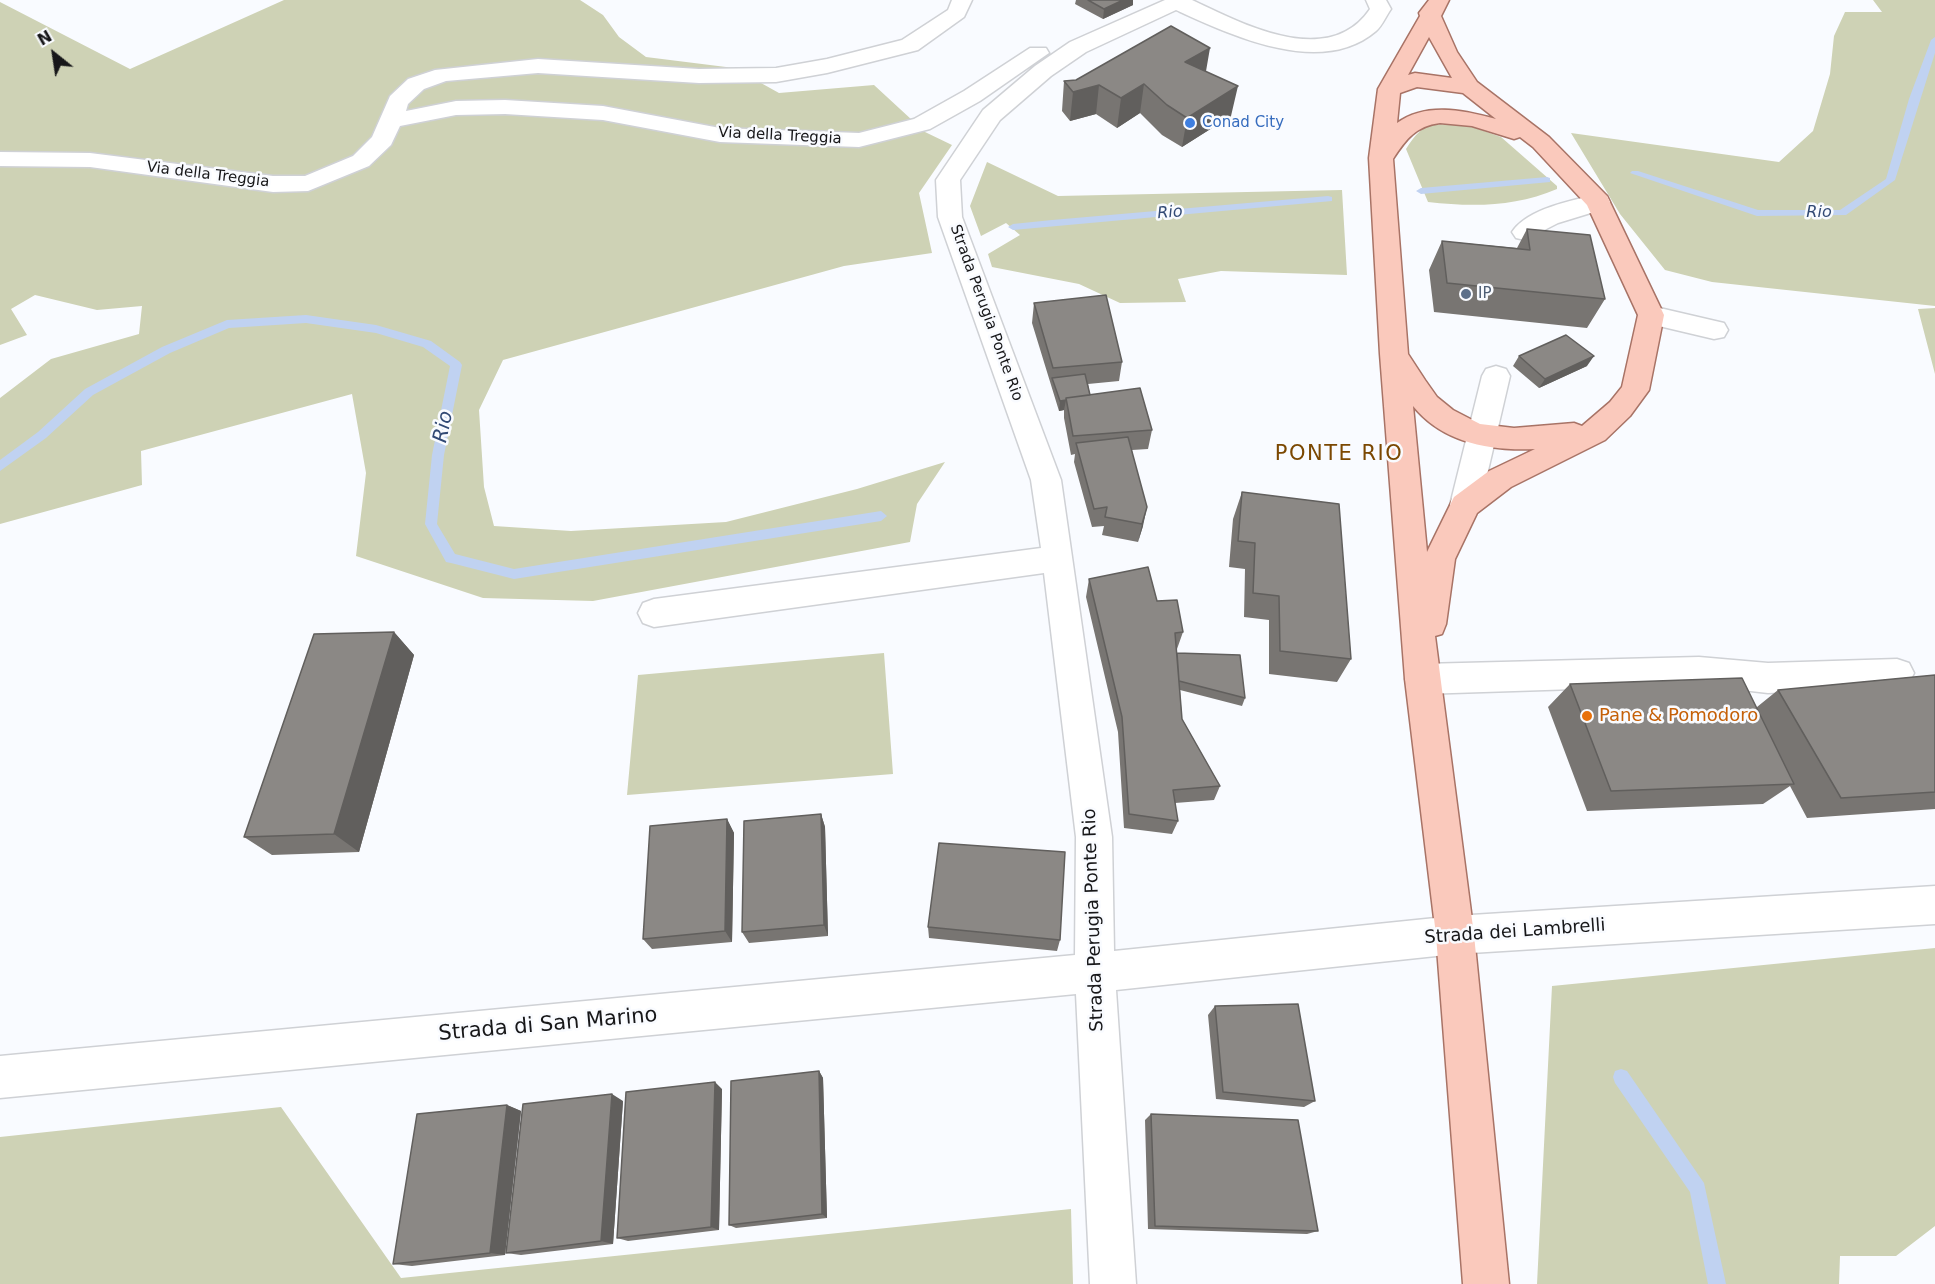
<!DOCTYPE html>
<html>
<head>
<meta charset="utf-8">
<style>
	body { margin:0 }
	#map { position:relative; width:1935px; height:1284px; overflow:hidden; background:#f9fbff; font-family:"DejaVu Sans",sans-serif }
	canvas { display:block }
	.north { position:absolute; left:24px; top:24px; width:60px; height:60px; -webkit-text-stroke:4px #f9fbff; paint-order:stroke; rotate:330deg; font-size:16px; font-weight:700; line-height:24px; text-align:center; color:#171719 }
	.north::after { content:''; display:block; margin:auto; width:21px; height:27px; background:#171719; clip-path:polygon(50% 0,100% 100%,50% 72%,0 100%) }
</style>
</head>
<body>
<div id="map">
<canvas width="1935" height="1284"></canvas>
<div class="north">N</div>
</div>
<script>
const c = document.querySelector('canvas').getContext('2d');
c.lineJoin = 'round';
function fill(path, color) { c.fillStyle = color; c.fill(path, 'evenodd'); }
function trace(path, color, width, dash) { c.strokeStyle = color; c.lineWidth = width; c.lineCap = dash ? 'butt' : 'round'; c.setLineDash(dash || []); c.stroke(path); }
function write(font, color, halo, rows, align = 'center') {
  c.font = font + ' "DejaVu Sans",sans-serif'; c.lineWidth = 5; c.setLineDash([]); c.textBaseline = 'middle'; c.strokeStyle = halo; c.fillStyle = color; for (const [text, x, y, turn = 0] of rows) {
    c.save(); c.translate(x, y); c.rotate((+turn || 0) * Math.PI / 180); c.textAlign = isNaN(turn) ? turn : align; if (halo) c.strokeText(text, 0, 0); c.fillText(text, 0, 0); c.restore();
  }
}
fill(new Path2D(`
	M284,0H580L603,15L619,37L646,57L734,68L779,93L874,85L925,132L952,145L919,193L932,253L844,266L503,360L479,410L484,487L494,526L571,531L726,522L857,489L945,462L917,504L910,542L593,601L483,598L356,556L366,473L352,394L141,451L142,485L0,524V398L51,359L139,334L142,306L97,310L35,295L11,309L27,335L0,345V2L130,69Z
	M1873,0H1935V306L1712,282L1665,270L1620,214L1571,133L1779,162L1813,131L1830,74L1834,36L1845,12H1882Z
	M1464,124L1501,137L1557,186V189C1515,207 1473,207 1428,202L1406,149C1424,120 1432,125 1464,124Z
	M987,162L1058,196L1342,190L1347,275L1221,271L1178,279L1186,302L1120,303L1079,284L992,267L988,254L1020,235L1006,223L981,236L970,206Z
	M1935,308V374L1918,309Z
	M884,653L893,774L627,795L638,675Z
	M1935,948V1226L1896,1256H1840L1839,1284H1537L1552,986Z
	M281,1107L401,1278L1071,1209L1073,1284H0V1137Z`), '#ced2b5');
fill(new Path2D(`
	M1935,37V53L1895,180L1846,215L1757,216L1630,173L1632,171H1638L1758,210H1840L1886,179L1909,99L1931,40Z
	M1547,177L1550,178V182L1421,194L1416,191L1421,188Z
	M1328,196L1332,197V201L1013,230L1008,227L1013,224L1052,220Z
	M306,315L376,325L431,341L460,362L462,365L444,455L437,524L455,554L514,569L881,511L887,516L881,521L514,579L451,563L446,562L425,524L432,455L450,366L423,347L376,333L306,323L229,328L170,353L93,395L46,438L0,471V460L38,432L85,389L162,347L227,320Z
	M1621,1069L1627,1071L1704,1183L1726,1284H1708L1690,1192L1615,1083L1613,1077L1615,1071Z`), '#c0d2f1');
const minor = new Path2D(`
	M952,0H972L964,17L918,50L827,73L776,82L699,83L538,73L446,81L424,89L408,104L406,111L456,101L505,100L603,106L720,128L859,133L914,119L964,91L1030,48H1046L1049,53L980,101L930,129L859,147L720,142L603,120L505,114L456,115L400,126L391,145L369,166L308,191L273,192L90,167L0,166V152L90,153L273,176H305L353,156L372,137L390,96L408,79L435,70L538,59L699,69L776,68L827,59L902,40L948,10Z
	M1165,0C1172,0 1186,0 1192,0C1239,22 1328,71 1370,9L1366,0H1386L1391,9C1386,16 1382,26 1376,31C1321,78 1231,35 1176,10L1086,52L1051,76L1000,120L960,180L962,217L1061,480L1112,837L1114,951L1455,916L1935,886V924L1455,954L1116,990L1136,1284H1090L1076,994L0,1098V1056L1075,955L1076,837L1044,573L654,627L643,623L638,613L643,603L654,599L1041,548L1031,480L938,217L936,180L983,110L1035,66L1070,42Z
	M1598,194L1607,196L1610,202L1607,208L1558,223L1525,240L1516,238L1512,232C1528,208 1572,201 1598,194Z
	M1651,306L1724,323L1728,330L1724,337L1714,339L1642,322L1638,315L1642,308Z
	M1496,366L1506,369L1510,376L1480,505L1476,513L1465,517L1454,513L1450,505L1482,376L1486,369Z
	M1699,657L1768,663L1897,659L1909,663L1914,673L1909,683L1897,687L1768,693L1699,685L1422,694L1410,689L1405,679L1410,669L1422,664Z`);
const major = new Path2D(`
	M1429,0H1449L1441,16L1457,52L1477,82L1549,137L1607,196L1664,315L1649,390L1630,416L1605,440L1511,487L1477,513L1455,559L1446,624L1442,634L1435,636L1474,935L1509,1284H1463L1436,935L1405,679L1380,354L1369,158L1378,89L1420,16L1419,13ZM1429,37L1452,78L1415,73L1408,75ZM1417,87L1463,93L1496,119C1463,110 1426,102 1397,123L1400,93ZM1440,123L1472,126L1514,139L1520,137L1533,147L1587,205L1638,315L1622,387L1610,402L1582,426L1574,423L1514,428L1480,424L1453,410L1437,397L1425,380L1408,354L1393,159C1406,139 1416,126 1440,123ZM1413,406C1443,443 1490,451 1535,449L1489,471L1454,497L1427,552Z`);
trace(minor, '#cfd1d5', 3);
trace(major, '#a87366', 3);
fill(minor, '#fff');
fill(major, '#fac9bc');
fill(new Path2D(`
	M1076,0H1133V5L1103,19L1075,4Z
	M1206,72L1231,116L1182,147L1162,135L1140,113L1117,128L1096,114L1070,121L1062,111L1064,81Z
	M1527,229L1605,299L1587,328L1434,312L1429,270L1442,241L1517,248Z
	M1034,303L1122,362L1119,381L1088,384L1090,395L1152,430L1148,449L1132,450L1143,526L1138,542L1102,535L1104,526L1092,527L1074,462L1075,454L1071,455L1064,418V410L1059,411L1032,323Z
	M1519,356L1587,366L1539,388L1513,366Z
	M1242,492L1351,659L1337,682L1269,674V620L1244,617L1245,569L1229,567L1233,519Z
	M1089,579L1157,601L1183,632L1177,649V653L1245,698L1242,706L1180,690L1182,719L1220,786L1214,800L1175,803L1178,821L1172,834L1124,828L1118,732L1086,597Z
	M394,632L414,655L359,852L272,855L244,837Z
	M1935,675V809L1807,818L1790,786L1763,804L1587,811L1548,707L1570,684L1757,707L1778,690Z
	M821,814L825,827L828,936L749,943L742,932Z
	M727,819L734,833L732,942L652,949L643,939Z
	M928,927L1060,940L1057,951L929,938Z
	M1215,1006L1315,1101L1304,1107L1216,1099L1208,1015Z
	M819,1071L823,1078L827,1218L736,1228L729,1225Z
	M722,1089L719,1230L628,1241L617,1238Z
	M623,1101L613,1244L521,1255L506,1253Z
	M507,1105L521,1111L505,1255L412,1266L393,1264Z
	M1151,1114L1318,1231L1307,1234L1148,1229L1145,1120Z`), '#787572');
fill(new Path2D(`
	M1123,0H1133V5L1103,19L1104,9Z
	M1210,48L1205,77L1185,62Z
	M1144,84L1140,113L1117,128L1121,98Z
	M1099,85L1096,114L1070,121L1073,92Z
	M1238,86L1231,116L1182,147L1187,118Z
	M1594,356L1587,366L1539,388L1545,379Z
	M1066,400L1064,410L1059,411L1060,401Z
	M1147,507L1143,526L1138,542L1142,524Z
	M394,632L414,655L359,852L334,834Z
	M821,814L825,827L828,936L824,925Z
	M727,819L734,833L732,942L725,931Z
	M819,1071L823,1078L827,1218L822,1214Z
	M715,1082L722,1089L719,1230L711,1227Z
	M612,1094L623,1101L613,1244L601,1241Z
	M507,1105L521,1111L505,1255L490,1253Z`), '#615f5d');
const building = new Path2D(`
	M1088,0H1123L1104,9Z
	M1171,26L1210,48L1185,62L1238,86L1187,118L1167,105L1144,84L1121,98L1099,85L1073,92L1064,81L1076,80Z
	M1527,229L1590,235L1605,299L1447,283L1442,241L1530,250Z
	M1106,295L1122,362L1053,368L1034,303Z
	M1566,335L1594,356L1545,379L1519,356Z
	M1085,374L1090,395L1066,398V400L1060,401L1052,378Z
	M1140,388L1152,430L1073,436L1066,398Z
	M1128,437L1147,507L1142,524L1105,517L1107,507L1094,509L1076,443Z
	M1242,492L1339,504L1351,659L1280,651L1279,596L1253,593L1255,543L1238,541Z
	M1148,567L1157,601L1177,600L1183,632L1175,633L1182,719L1220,786L1173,790L1178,821L1129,814L1122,717L1089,579Z
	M394,632L334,834L244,837L314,634Z
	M1177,653L1240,655L1245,698L1179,681Z
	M1935,675V792L1841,798L1778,690Z
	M1742,678L1794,784L1611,791L1570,684Z
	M821,814L824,925L742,932L744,821Z
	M727,819L725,931L643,939L650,826Z
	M939,843L1065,852L1060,940L928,927Z
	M1298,1004L1315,1101L1223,1092L1215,1006Z
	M819,1071L822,1214L729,1225L731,1081Z
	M715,1082L711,1227L617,1238L626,1092Z
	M612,1094L601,1241L506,1253L523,1104Z
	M507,1105L490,1253L393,1264L417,1114Z
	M1151,1114L1298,1120L1318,1231L1155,1226Z`);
fill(building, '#8b8885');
trace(building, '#615f5d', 1.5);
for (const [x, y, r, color] of [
	[1190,123,6,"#3f7fe0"],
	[1466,294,6,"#5c6f8a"],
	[1587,716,6,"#e8710a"]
]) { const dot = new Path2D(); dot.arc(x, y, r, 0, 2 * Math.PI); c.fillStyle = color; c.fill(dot); trace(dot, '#f9fbff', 2); }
write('15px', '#366cbe', '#f9fbff', [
	["Conad City",1202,123]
], 'left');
write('15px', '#171719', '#f9fbff', [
	["Via della Treggia",780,136,3],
	["Via della Treggia",208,175,7],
	["Strada Perugia Ponte Rio",986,313,70]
]);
write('15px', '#4e5e75', '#f9fbff', [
	["IP",1478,294]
], 'left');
write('italic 16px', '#314974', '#f9fbff', [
	["Rio",1170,213,-5],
	["Rio",1819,213]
]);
write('18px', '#c56008', '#f9fbff', [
	["Pane & Pomodoro",1599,716]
], 'left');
write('18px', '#171719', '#f9fbff', [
	["Strada Perugia Ponte Rio",1094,920,-92],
	["Strada dei Lambrelli",1515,932,-4]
]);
write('italic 20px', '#314974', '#f9fbff', [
	["Rio",444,427,-78]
]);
c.letterSpacing = '1.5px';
write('21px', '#7b4802', '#f9fbff', [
	["PONTE RIO",1339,455]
]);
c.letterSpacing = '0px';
write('21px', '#171719', '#f9fbff', [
	["Strada di San Marino",548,1025,-5]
]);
</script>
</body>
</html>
